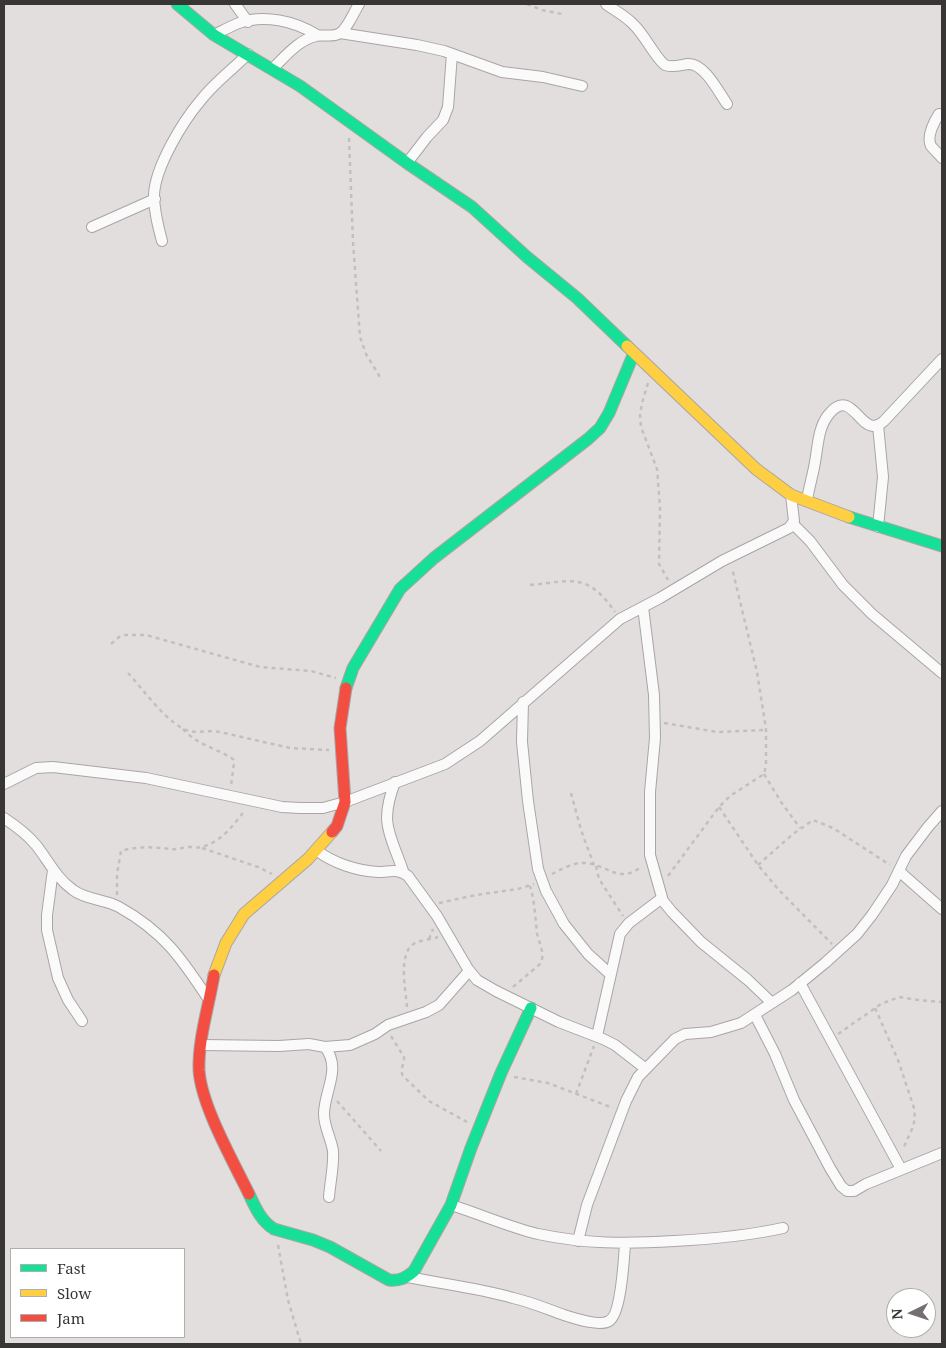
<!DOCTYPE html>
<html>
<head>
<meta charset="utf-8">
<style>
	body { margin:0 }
	#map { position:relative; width:946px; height:1348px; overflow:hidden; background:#e3dede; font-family:"Noto Serif",serif }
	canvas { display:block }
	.frame { position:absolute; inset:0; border:5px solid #383535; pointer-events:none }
	.legend { position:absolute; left:10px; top:1248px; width:175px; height:90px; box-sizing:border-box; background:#fff; border:1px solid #afaeae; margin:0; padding:6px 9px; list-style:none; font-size:15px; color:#383535 }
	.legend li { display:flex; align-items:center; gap:10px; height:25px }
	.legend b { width:25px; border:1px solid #afaeae }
	.north { position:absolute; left:886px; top:1288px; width:50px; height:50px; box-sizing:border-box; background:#fff; border:1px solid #afaeae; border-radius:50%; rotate:266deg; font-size:14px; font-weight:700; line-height:20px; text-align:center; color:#383535 }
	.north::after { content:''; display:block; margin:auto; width:18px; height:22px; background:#747070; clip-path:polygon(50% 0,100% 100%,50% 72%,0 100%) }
</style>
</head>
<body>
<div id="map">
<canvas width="946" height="1348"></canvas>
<div class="frame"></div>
<ul class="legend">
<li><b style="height:6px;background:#16e098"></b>Fast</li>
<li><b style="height:6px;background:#ffcf43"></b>Slow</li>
<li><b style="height:6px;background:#f24e42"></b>Jam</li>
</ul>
<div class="north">N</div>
</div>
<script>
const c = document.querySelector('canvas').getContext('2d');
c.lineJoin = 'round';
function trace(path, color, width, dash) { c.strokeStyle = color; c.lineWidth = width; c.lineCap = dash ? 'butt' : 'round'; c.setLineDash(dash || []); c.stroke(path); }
const street = new Path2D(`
	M235,4L248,22
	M606,4C615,11 626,16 634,25C644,34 656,59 665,65C671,68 681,65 688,64C704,63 718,91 727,104
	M340,33L417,45L444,51L502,72L543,77L582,86
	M214,35C222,31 231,26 239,23C264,14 295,21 317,35
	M272,69C285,57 298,40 316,36C324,34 333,38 340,33C347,29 354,12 359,4
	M939,114C934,122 926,136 931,146C934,150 939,154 942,158
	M407,163L427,137L443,120L448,107L452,54
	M92,227L155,199
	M162,241C158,226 154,211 154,195C155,167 183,121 201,100C214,83 233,69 248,54
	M807,500C809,487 813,475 815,462C818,446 818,427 829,414C849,389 858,425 873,426C877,426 881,424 884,421L942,359
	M793,524L810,541L843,585L872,614L942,673
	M878,527L883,477L878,425
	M643,607L654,695L655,738L650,792V855L663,901L672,912L701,942L748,980L772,1003
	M523,702L522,742L528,801L538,869L546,891L564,924L588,954L610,974
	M395,782C379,824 390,833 403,871
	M4,784L36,768L53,767L146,778L282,807L300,808H323L345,802L445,764L480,741L620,619L660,598L722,561L789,528L794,521L791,495
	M4,818C16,826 27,834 36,845C48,860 56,878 73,890C86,900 105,899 119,907C164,932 182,959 209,1000
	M316,850C333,863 357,871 378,872C390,872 398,868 408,876L437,916L468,969L477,980L496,991L559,1022L603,1039L615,1045L646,1069
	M53,870L47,915V930L58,978L68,1000L82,1021
	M900,872L942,909
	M800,983L901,1169
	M755,1015L775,1054L794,1100L830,1168L841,1186L847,1191H854L866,1184L942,1153
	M597,1036L620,934L629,923L662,898
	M201,1045L279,1046L309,1044L325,1047C342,1069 324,1091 324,1114C324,1127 331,1138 333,1151C334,1166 330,1183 329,1197
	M325,1047L350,1045L375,1034L388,1025L426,1012L439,1005L469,971
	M451,1205C480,1214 509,1227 538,1234C586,1244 625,1244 674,1241C711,1239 747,1236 783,1228
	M578,1241L587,1205L626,1101L638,1077L675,1039L685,1034L711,1032L741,1023L792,990L825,963L857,934L872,915L892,885L906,856L928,827L942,811
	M408,1277C443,1284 479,1288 513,1298C531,1302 547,1309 564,1315C574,1318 599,1327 609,1321C621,1315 624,1258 625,1244`);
const fast = new Path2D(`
	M177,4L214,35L300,86L407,163L472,207L527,257L577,298L627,346
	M849,517L942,546
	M346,688L353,668L400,589L434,558L588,439L600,428L609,413L634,353
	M249,1194C255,1207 261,1221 274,1229L313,1240L330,1247L389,1280C400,1281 406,1278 414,1271L451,1205L471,1148L501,1073L531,1008`);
const slow = new Path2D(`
	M627,346L756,469L791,495L849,517
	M214,975L226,943L244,914L308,859L332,832`);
const jam = new Path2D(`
	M332,832L337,826L345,802L340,728L346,688
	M214,975C209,1005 198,1040 199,1070C201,1105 233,1161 249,1194`);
trace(street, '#a9a5a5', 12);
trace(fast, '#a9a5a5', 13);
trace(slow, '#a9a5a5', 13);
trace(jam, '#a9a5a5', 13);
trace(new Path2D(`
	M527,4L542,10L562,14
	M349,138L353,242L360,337L366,354L380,377
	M648,383L642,403L640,415L641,427L657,469L660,507L659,564L668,580
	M530,585C573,581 587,572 615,612
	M111,644L119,637L125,635H146L260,667L311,671L336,678
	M128,673C142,688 169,726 189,731C199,733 210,730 220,732L290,748L329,750
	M664,723L717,732L765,730
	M183,729C197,745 216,748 233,759L234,763L231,786
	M764,774L781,802L800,828
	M571,793L581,830L594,865
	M719,807L758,865L778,889L832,944
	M202,848L258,867L272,874
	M758,865L793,834L813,820L833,828L890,865
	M596,866L599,879L623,916
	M552,874C560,870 572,863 582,863C606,862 618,886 642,866
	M668,876L719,807L730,796L764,774L766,766V729L757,672L732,568
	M117,895V874L121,851C136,846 155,847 171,849C177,850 183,847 190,847C194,847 198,848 201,847C220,843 234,825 245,810
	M439,903L476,895L518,889L534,884
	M429,939L433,929
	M513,987L540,964C546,954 539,944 537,933C535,917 535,902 530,886
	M407,1007C406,990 397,953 415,943C422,940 431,939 438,937
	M875,1008L898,1060L914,1108L915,1118L913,1127L903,1149
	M838,1034L881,1004L899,997L918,1000L942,1002
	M391,1036L404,1057C405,1064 399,1069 403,1076L429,1101L467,1122
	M514,1077L548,1083L613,1108
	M576,1094L594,1046
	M337,1101L381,1151
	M278,1245L288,1300L301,1344`), '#c1c0c0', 2.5, [4, 4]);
trace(street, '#fbfafa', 10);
trace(fast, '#16e098', 11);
trace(slow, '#ffcf43', 11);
trace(jam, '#f24e42', 11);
</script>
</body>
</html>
